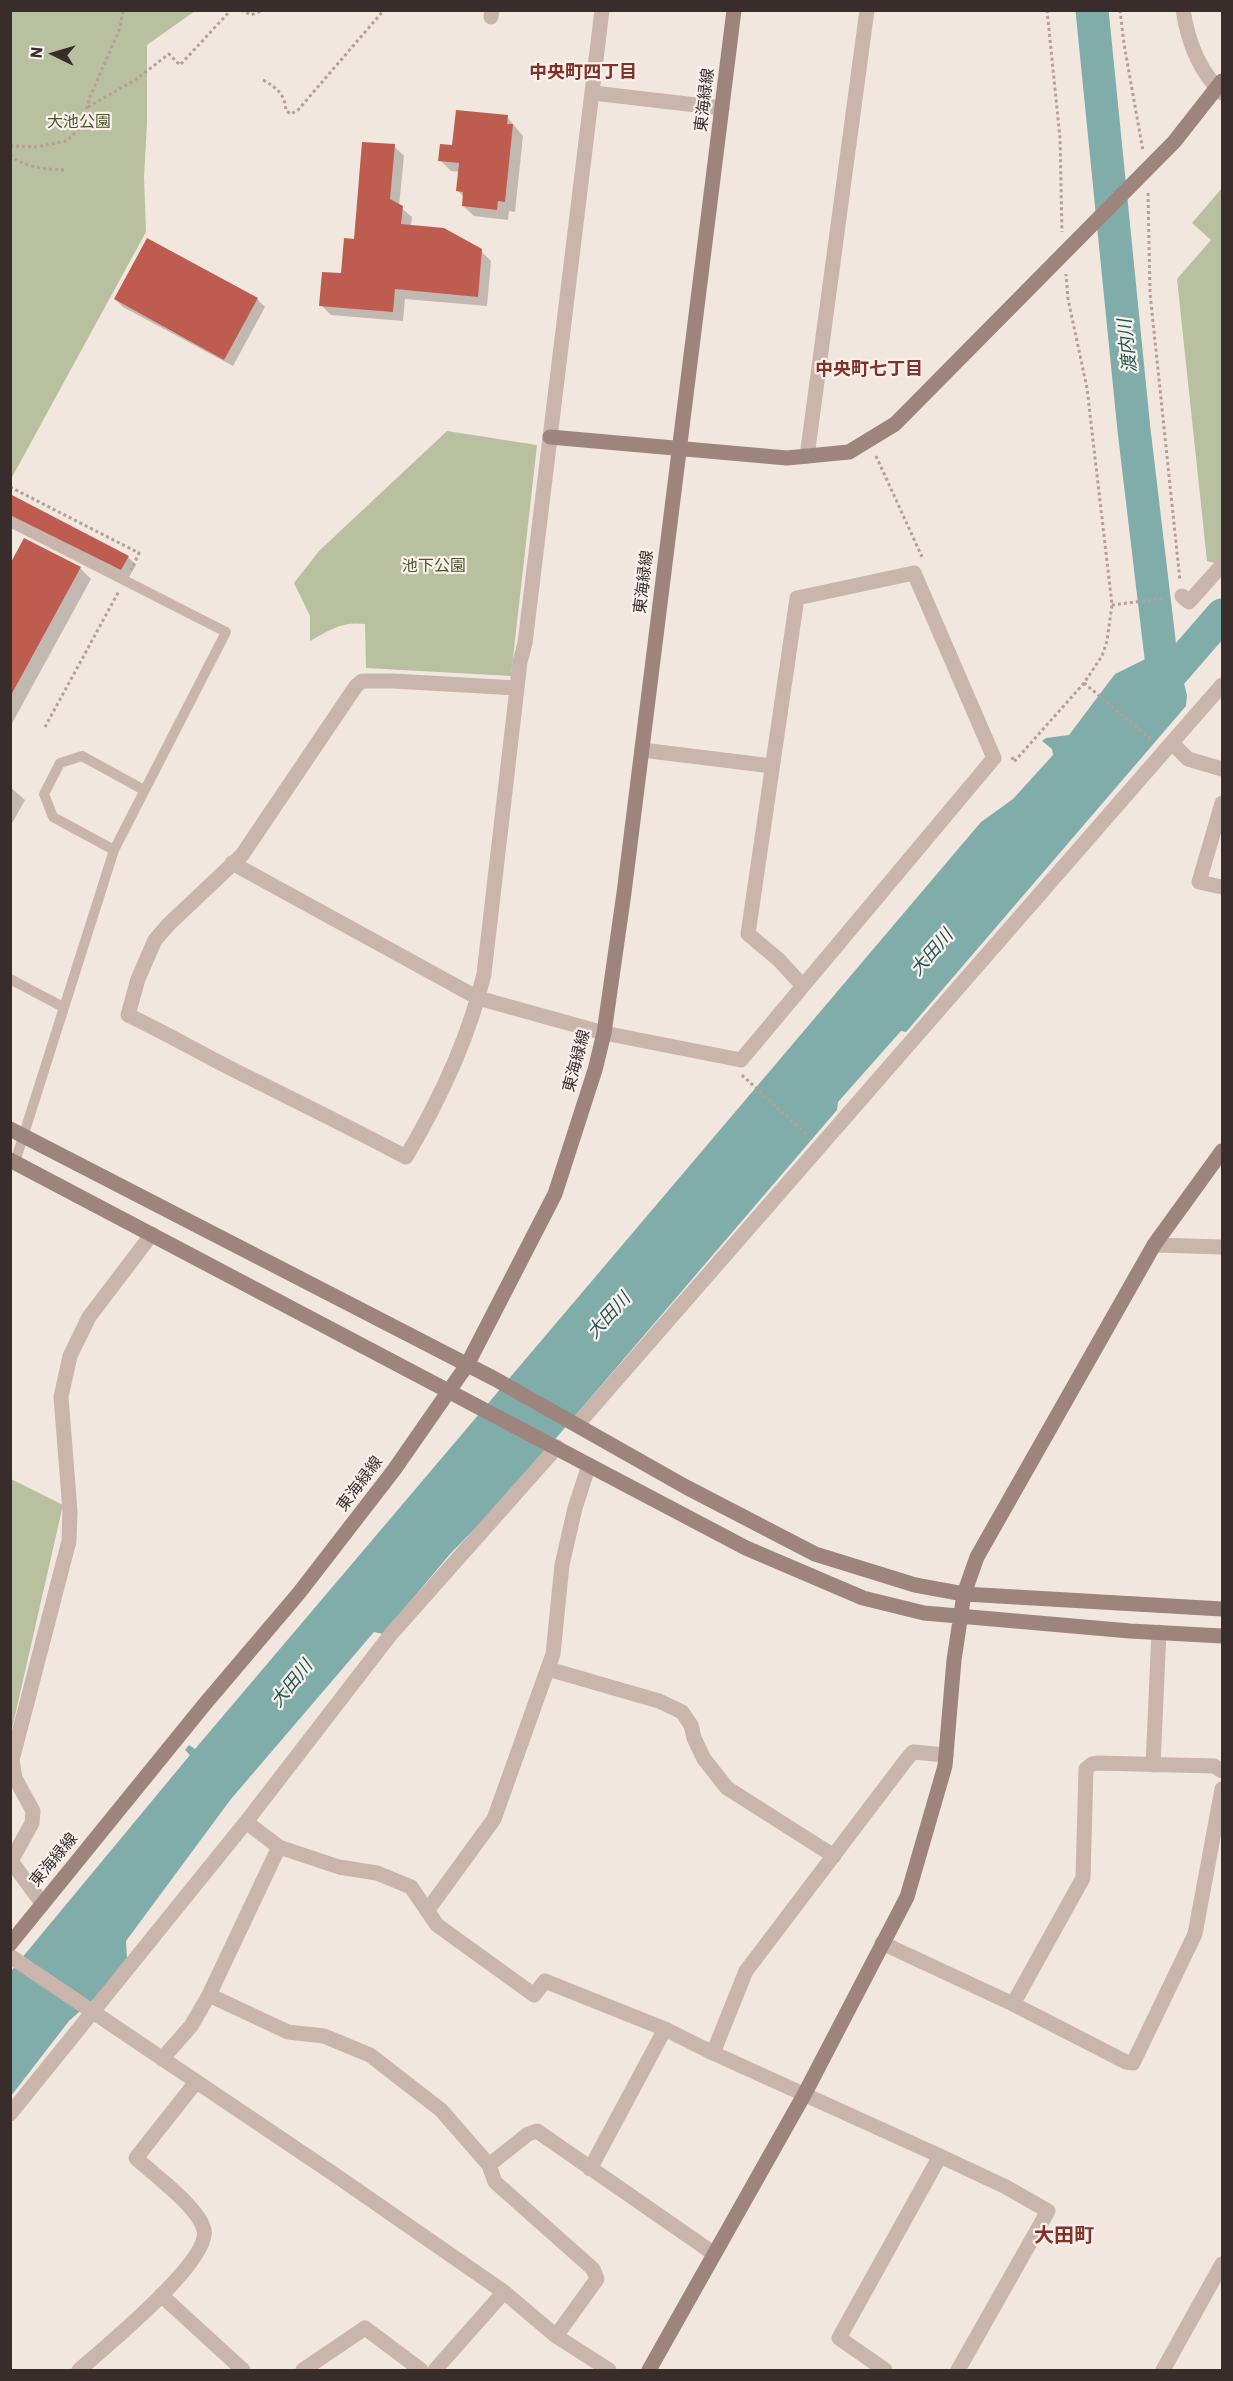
<!DOCTYPE html>
<html>
<head>
<meta charset="utf-8">
<style>
	body { margin:0 }
	#map { position:relative; width:1233px; height:2381px; overflow:hidden; background:#f2e7df; font-family:"IBM Plex Sans",sans-serif }
	canvas { display:block }
	.frame { position:absolute; inset:0; border:12px solid #382d2a; pointer-events:none }
	.north { position:absolute; left:24px; top:24px; width:60px; height:60px; -webkit-text-stroke:4px #f9f1ec; paint-order:stroke; rotate:275deg; font-size:16px; font-weight:700; line-height:24px; text-align:center; color:#382d2a }
	.north::after { content:''; display:block; margin:auto; width:21px; height:27px; background:#382d2a; clip-path:polygon(50% 0,100% 100%,50% 72%,0 100%) }
</style>
</head>
<body>
<div id="map">
<canvas width="1233" height="2381"></canvas>
<div class="frame"></div>
<div class="north">N</div>
</div>
<script>
const c = document.querySelector('canvas').getContext('2d');
c.lineJoin = 'round';
function fill(path, color) { c.fillStyle = color; c.fill(path, 'evenodd'); }
function trace(path, color, width, dash) { c.strokeStyle = color; c.lineWidth = width; c.lineCap = dash ? 'butt' : 'round'; c.setLineDash(dash || []); c.stroke(path); }
function write(font, color, halo, rows, align = 'center') {
  c.font = font + ' "IBM Plex Sans","Noto Sans JP",sans-serif'; c.lineWidth = 4.5; c.setLineDash([]); c.textBaseline = 'middle'; c.strokeStyle = halo; c.fillStyle = color; for (const [text, x, y, turn = 0] of rows) {
    c.save(); c.translate(x, y); c.rotate((+turn || 0) * Math.PI / 180); c.textAlign = isNaN(turn) ? turn : align; if (halo) c.strokeText(text, 0, 0); c.fillText(text, 0, 0); c.restore();
  }
}
fill(new Path2D(`
	M11,10L195,11L147,45V124L144,177L146,232L11,479Z
	M1222,188V560L1219,564L1207,561L1177,279L1211,240L1192,223Z
	M447,431L537,445L511,676L366,668L365,624C342,621 330,630 310,641V616L294,583L319,551Z
	M11,1479L63,1505L11,1733Z`), '#b9c0a0');
fill(new Path2D(`
	M1174,645L1187,695L1186,706L906,1032L901,1031L838,1102L837,1110L503,1500L450,1554L383,1634L374,1632L231,1799L126,1941L127,1958L105,1989L69,2021L11,2096V1971L190,1755L185,1750L189,1745L195,1749L981,822L1013,799L1053,755L1052,749L1042,741L1046,738L1069,735L1115,674Z`), '#80ada9');
fill(new Path2D(`
	M507,117L523,136L515,212L509,211L508,220L474,216L463,206L464,197L458,191L460,172L451,171L440,160L454,147Z
	M394,146L404,156L399,206L412,217L411,226L481,251L491,261L487,306L405,299L403,321L331,315L321,305L342,275Z
	M115,299H257L265,307L233,366L123,307Z
	M10,496L128,557L136,565L129,577L10,518Z
	M10,568H80L91,579L10,727Z
	M10,787L25,800L10,827Z`), '#0003');
trace(new Path2D(`
	M1092,10L1134,430L1164,682
	M1151,697L1222,615`), '#80ada9', 33);
fill(new Path2D(`
	M456,110L508,115L507,124H513L505,202L498,201L497,210L462,206L463,192L456,191L459,163L438,161L440,144L452,145Z
	M362,142L395,144L390,199L403,206L401,224L444,228L482,249L478,297L395,289L393,312L319,306L322,272L341,273L344,238L354,239Z
	M147,238L258,298L224,360L114,299Z
	M10,494L129,556L121,570L10,515Z
	M24,538L81,567L10,697V564Z`), '#bf5c50');
trace(new Path2D(`
	M241,10L251,15L264,10
	M1047,10L1060,138L1062,232
	M1120,10L1124,44L1143,151
	M263,80C277,88 285,94 286,111L291,114L298,110L384,10
	M88,107L135,80L169,54L180,65L231,10
	M10,146L36,147L67,141L82,125L90,97L120,28L123,10
	M10,155C25,168 46,169 65,170
	M1148,193L1150,293L1180,581
	M876,456L923,559
	M10,487L139,553L131,570
	M1112,605L1166,598
	M1084,683L1152,740
	M45,727L119,591
	M1012,757L1014,762L1084,683L1102,656L1107,641L1112,605L1087,388L1068,299L1066,274
	M742,1075L808,1136`), '#b59f96', 3, [3, 3]);
trace(new Path2D(`
	M10,522L226,632L114,850L15,1162
	M114,850L53,817L44,794L60,763L82,756L144,790
	M10,979L63,1007`), '#c9b5ac', 10);
trace(new Path2D(`
	M1183,10C1188,42 1199,71 1222,93
	M491,17L492,10
	M593,93L722,108
	M807,456L867,10
	M1182,596L1189,602L1222,565
	M517,688L393,681H362L356,686L242,855L169,924L155,940L138,979L128,1015C172,1036 214,1061 258,1082C308,1107 357,1131 406,1157C439,1101 469,1038 484,974L520,662L525,643L602,10
	M1172,743L1188,759L1222,769
	M642,750L772,766
	M1222,803L1199,882L1222,887
	M232,863L478,998L604,1033L741,1060L994,758L914,573L797,598L748,934L779,960L802,985
	M1154,1245L1222,1247
	M577,1425L1222,685
	M548,1669L659,1701L682,1712L691,1725L694,1738L704,1759L727,1788L834,1856
	M1153,1765L1159,1632
	M246,1822L279,1847L339,1867L377,1873L411,1887L437,1925L534,1995L545,1981L665,2029L713,2053L940,2156L1006,2187L1048,2211L958,2370
	M42,1903L11,1861L32,1823L33,1811L15,1778L12,1760L69,1541L70,1511L61,1397L70,1356L89,1317L152,1234
	M427,1911L494,1819L553,1654L562,1565L575,1508L589,1465
	M882,1943L1013,2004L1126,2062L1133,2063L1195,1934L1222,1789
	M10,1956L341,2179L504,2292L556,2336L609,2370
	M209,1995L288,2032L324,2036L370,2055L441,2110L489,2165L495,2182L593,2269L597,2279L556,2336
	M1013,2004L1083,1878L1086,1769L1092,1764L1097,1763L1214,1766L1222,1771
	M713,2053L746,1971L906,1760L913,1752L946,1755
	M162,2059L191,2026L209,1995L279,1847
	M10,2114L246,1822L391,1634L557,1447
	M489,2165L528,2134L537,2131L713,2253
	M590,2169L665,2029
	M161,2295L243,2370
	M79,2370C103,2349 211,2261 204,2230C199,2207 154,2175 136,2158L196,2082
	M303,2370L365,2328L421,2370
	M435,2370L504,2292
	M885,2370L839,2338L940,2156
	M1163,2370L1222,2264`), '#c9b5ac', 15);
trace(new Path2D(`
	M550,437L787,458L849,452L895,424L1174,142L1222,81
	M10,1129L495,1379L686,1487L815,1554L915,1585L964,1594L1222,1609
	M10,1160L746,1548L863,1598L924,1613L1130,1631L1222,1636
	M10,1944L204,1705L299,1593L394,1470L467,1365L555,1194L595,1070L604,1033L624,893L734,10
	M649,2370L804,2095L907,1897L945,1766L954,1660L964,1594L977,1557L1154,1245L1222,1151`), '#9d847d', 15);
write('16px', '#382d2a', '#f9f1ec', [
	["東海緑線",705,100,-83],
	["東海緑線",644,582,-83],
	["東海緑線",577,1061,-75],
	["東海緑線",360,1484,-53],
	["東海緑線",54,1860,-50]
]);
write('16px', '#4c552f', '#f9f1ec', [
	["大池公園",79,122],
	["池下公園",434,566]
]);
write('bold 18px', '#823128', '#f9f1ec', [
	["中央町四丁目",583,73],
	["中央町七丁目",869,370]
]);
write('italic 18px', '#225754', '#f9f1ec', [
	["渡内川",1128,346,-96],
	["大田川",932,953,-49],
	["大田川",609,1316,-48],
	["大田川",292,1684,-51]
]);
write('bold 20px', '#823128', '#f9f1ec', [
	["大田町",1064,2236]
]);
</script>
</body>
</html>
